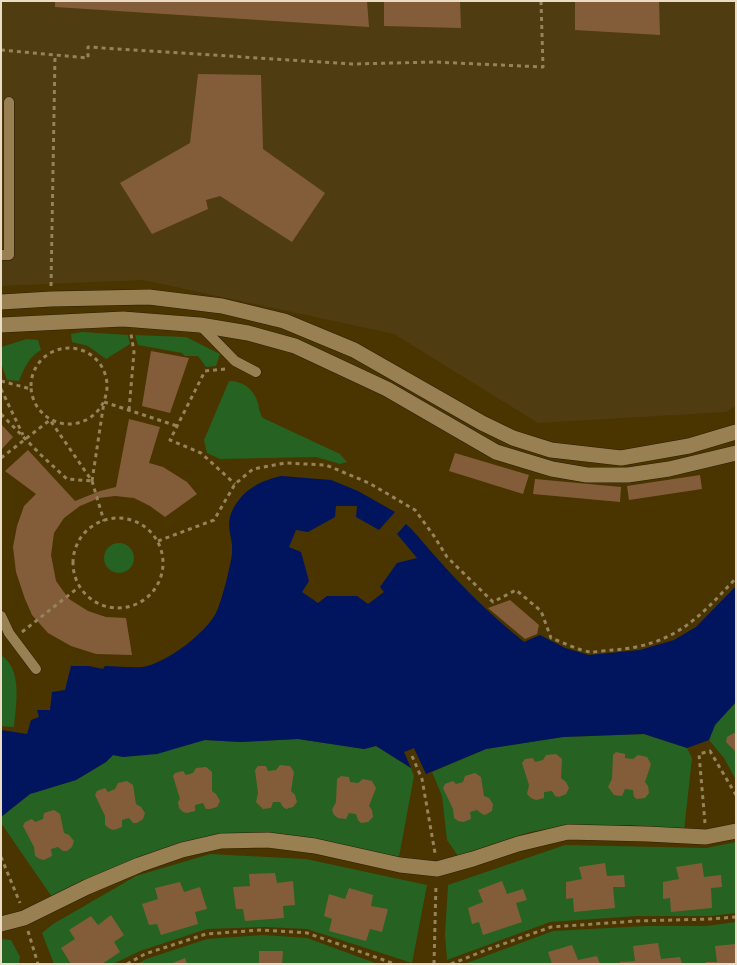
<!DOCTYPE html>
<html>
<head>
<meta charset="utf-8">
<style>
	body { margin:0 }
	#map { position:relative; width:737px; height:965px; overflow:hidden; background:#4a3400; font-family:"Source Sans 3",sans-serif }
	canvas { display:block }
	.frame { position:absolute; inset:0; border:2px solid #ebddc5; pointer-events:none }
</style>
</head>
<body>
<div id="map">
<canvas width="737" height="965"></canvas>
<div class="frame"></div>
</div>
<script>
const c = document.querySelector('canvas').getContext('2d');
c.lineJoin = 'round';
function fill(path, color) { c.fillStyle = color; c.fill(path, 'evenodd'); }
function trace(path, color, width, dash) { c.strokeStyle = color; c.lineWidth = width; c.lineCap = dash ? 'butt' : 'round'; c.setLineDash(dash || []); c.stroke(path); }
fill(new Path2D(`
	M1,1H736V406L726,412L538,423L394,334L143,280L1,286Z`), '#503c11');
fill(new Path2D(`
	M82,332L128,335L130,344L106,359L88,346L72,342L71,334Z
	M135,335L186,337L220,354L216,366L206,367L198,356H185L182,353L138,345Z
	M27,339L38,340L41,350C29,357 24,368 19,381L7,380L1,363V347Z
	M229,381C243,381 254,389 258,403C259,409 260,414 263,418L340,454L347,462L340,464L316,457L220,459L207,453L204,440Z
	M104 558a15 15 0 1 1 30 0a15 15 0 1 1-30 0Z
	M1,655C23,670 16,704 14,727L1,726Z
	M736,702V780L724,758L709,740L715,725Z
	M644,734L687,748L692,758L684,831L673,829L628,825H568L530,832L458,856L447,840L442,796L432,772L486,749L563,737Z
	M298,739L364,749L376,746L411,768L414,776L399,857L320,840L284,834L251,835L178,844L106,871L52,897L1,823V817L30,794L76,780L106,762L113,755L123,757L205,740L241,742Z
	M736,842V913L711,916H638L550,922L447,960L445,935L448,885L565,845L706,848Z
	M210,854L306,859L427,885L412,963L307,929L265,927L207,929L140,951L113,964H54L42,933L53,924L136,876Z
	M736,922V964H464L553,931L645,926H706Z
	M263,935L307,938L378,964H137L146,959L207,939Z
	M1,939L11,940L20,957L19,964H1Z`), '#266222');
fill(new Path2D(`
	M281,476L331,480L358,491L395,512L379,530L356,517L357,506H336L335,517L308,532L296,530L289,547L301,552L309,581L302,592L318,603L327,596H357L368,604L384,592L380,587L397,563L417,558L397,534L406,524C417,534 425,545 435,556C462,587 492,616 524,642L540,635L565,648L589,655L640,650L674,640L696,627L736,586V702L715,725L709,740L687,748L644,734L563,737L486,749L426,774L414,748L404,752L411,768L376,746L364,749L298,739L241,742L205,740L157,754L123,757L113,755L106,762L76,780L30,794L1,817V730L27,734L31,720L39,717L37,710H50L52,692L65,690L71,666H89L103,669L105,666C117,666 131,668 143,667C166,663 205,634 216,613C222,601 230,568 232,554C234,538 224,526 233,509C244,489 260,481 281,476Z`), '#00155e');
fill(new Path2D(`
	M55,1H367L369,27L55,7Z
	M384,1H460L461,28L384,26Z
	M575,1H659L660,35L575,30Z
	M198,74L261,75L263,149L325,193L292,242L220,196L206,200L208,209L152,234L120,183L190,143Z
	M151,351L189,358L170,413L142,406Z
	M129,419L160,427L149,463L163,467L187,482L197,494L165,517L150,506L134,498L115,496L99,498L80,506L64,518L54,533L51,555L56,581L69,599L88,611L106,617L126,618L132,655L96,654L71,646L48,633L32,615L25,599L16,572L13,547L17,526L24,506L36,494L5,471L28,450L75,501L100,491L116,487Z
	M1,424L13,437L1,450Z
	M455,453L529,475L523,494L449,471Z
	M700,475L702,489L629,500L627,486Z
	M535,479L621,487L620,502L533,494Z
	M510,600L539,625L537,634L525,639L488,608Z
	M734,733H736V752L726,742L727,737Z
	M616,752L625,754V758L633,759L638,755L647,757L651,764L645,782L648,786L649,793L645,798L637,799L634,797L633,790L625,789L622,796L614,795L608,787L612,779L613,755Z
	M556,754L562,759L561,778L566,782L569,788L566,794L559,797L555,796L552,791L544,792V798L536,800L531,798L527,794L529,785L522,763L525,759L533,758L535,762L543,760L546,755Z
	M280,765L290,766L294,772L291,791L295,795L297,802L293,807L286,809L283,807L280,802H273L271,808L263,809L256,802L258,793L255,770L258,766H266L268,771L276,770Z
	M206,767L212,772V791L216,794L220,801L217,807L210,809H206L203,803L195,805V811L187,813L183,812L179,808L178,802L180,799L173,776L175,773L183,771L186,775L193,773L196,768Z
	M475,773L481,777L484,796L489,798L493,804L492,811L485,815L482,814L477,810L470,812L471,819L463,822L458,821L454,818L453,809L443,788L445,784L453,781L456,784L463,782L465,776Z
	M341,776L349,777L350,782L358,783L363,779L372,781L376,788L369,806L372,810L373,817L368,822L361,823L358,820L356,814L349,813L346,819L338,818L334,815L332,810L336,802L337,779Z
	M127,781L133,785L136,804L141,807L145,813L143,819L137,823H133L129,818L122,820V827L114,830L110,829L105,825V816L95,795L97,791L105,788L108,792L115,789L118,783Z
	M54,810L60,814L64,833L69,835L74,841L72,847L67,851H63L58,847L51,849L52,856L44,860L40,859L35,856L34,847L23,826L25,822L32,819L35,822L43,819L44,813Z
	M605,863L607,876L624,875L625,887H613L615,908L574,912L573,898L566,899V882L582,879L579,867Z
	M702,863L704,877L721,875L722,887L711,888L712,908L671,912L670,898L663,899V882L679,879L676,867Z
	M275,873L277,883L293,881L295,905L283,906L284,918L245,921L243,909H236L233,887L250,886L249,874Z
	M502,881L507,894L523,889L527,900L516,903L522,922L483,935L479,922L472,924L468,908L483,902L478,890Z
	M180,882L184,892L200,887L207,909L195,912L198,924L161,935L157,924L149,925L142,904L158,899L155,888Z
	M349,888L373,895L371,906L388,909L382,932L370,929L366,941L329,931L332,919L324,916L329,894L345,899Z
	M111,915L124,935L114,942L120,952L102,964H71L61,948L75,939L69,930L91,916L98,925Z
	M658,943L661,959L680,957L682,964H620V962L635,961L633,946Z
	M736,944V964H706V962H717L715,946Z
	M572,945L578,960L597,956L600,964H552L548,952Z
	M259,951H283L282,964H259Z
	M185,958L187,964H170Z`), '#835d3a');
const lane = new Path2D(`
	M1,255H9V102
	M200,325L235,361L256,372
	M1,616L9,633L36,669`);
const street = new Path2D(`
	M1,302L51,299L149,297L222,306L284,321L354,350L482,423L513,438L551,450L621,458L689,446L736,432
	M1,325L123,319L200,325L248,333L295,346L387,389L496,452L552,469L587,475H628L669,469L736,453
	M1,924L24,918L87,887L139,865L182,850L221,841L268,840L315,846L400,865L437,869L473,859L518,844L568,832L647,834L706,837L736,831`);
trace(lane, '#2a1e05', 11);
trace(street, '#2a1e05', 16);
trace(new Path2D(`
	M1,50L88,58V47L352,64L435,62L543,67L541,1
	M51,286L55,56
	M31 386a38 38 0 1 1 76 0a38 38 0 1 1-76 0Z
	M225,369L205,371L170,440L201,453L235,484
	M1,381L31,389
	M1,389L23,435
	M129,410L134,352L131,334
	M1,414L41,455L67,479L92,481
	M1,458L50,420L92,481L104,521
	M92,481L104,402L177,426
	M73 563a45 45 0 1 1 90 0a45 45 0 1 1-90 0Z
	M158,541L214,520L235,484L253,469L285,463L326,465L369,483L415,510L434,536L447,557L493,602L516,590L541,611L551,638C562,642 580,651 591,652C598,652 607,650 614,650C674,645 697,620 736,578
	M22,632L79,587
	M412,756L422,779L435,853
	M705,823L699,754L710,751L736,795
	M1,857L20,903
	M28,931L38,964
	M127,964L145,954L206,934L261,930L307,933L395,964
	M434,964L436,884
	M451,964L486,950L551,927L637,921L710,919L736,917`), '#95835c', 3, [4, 4]);
trace(lane, '#998052', 10);
trace(street, '#998052', 15);
</script>
</body>
</html>
